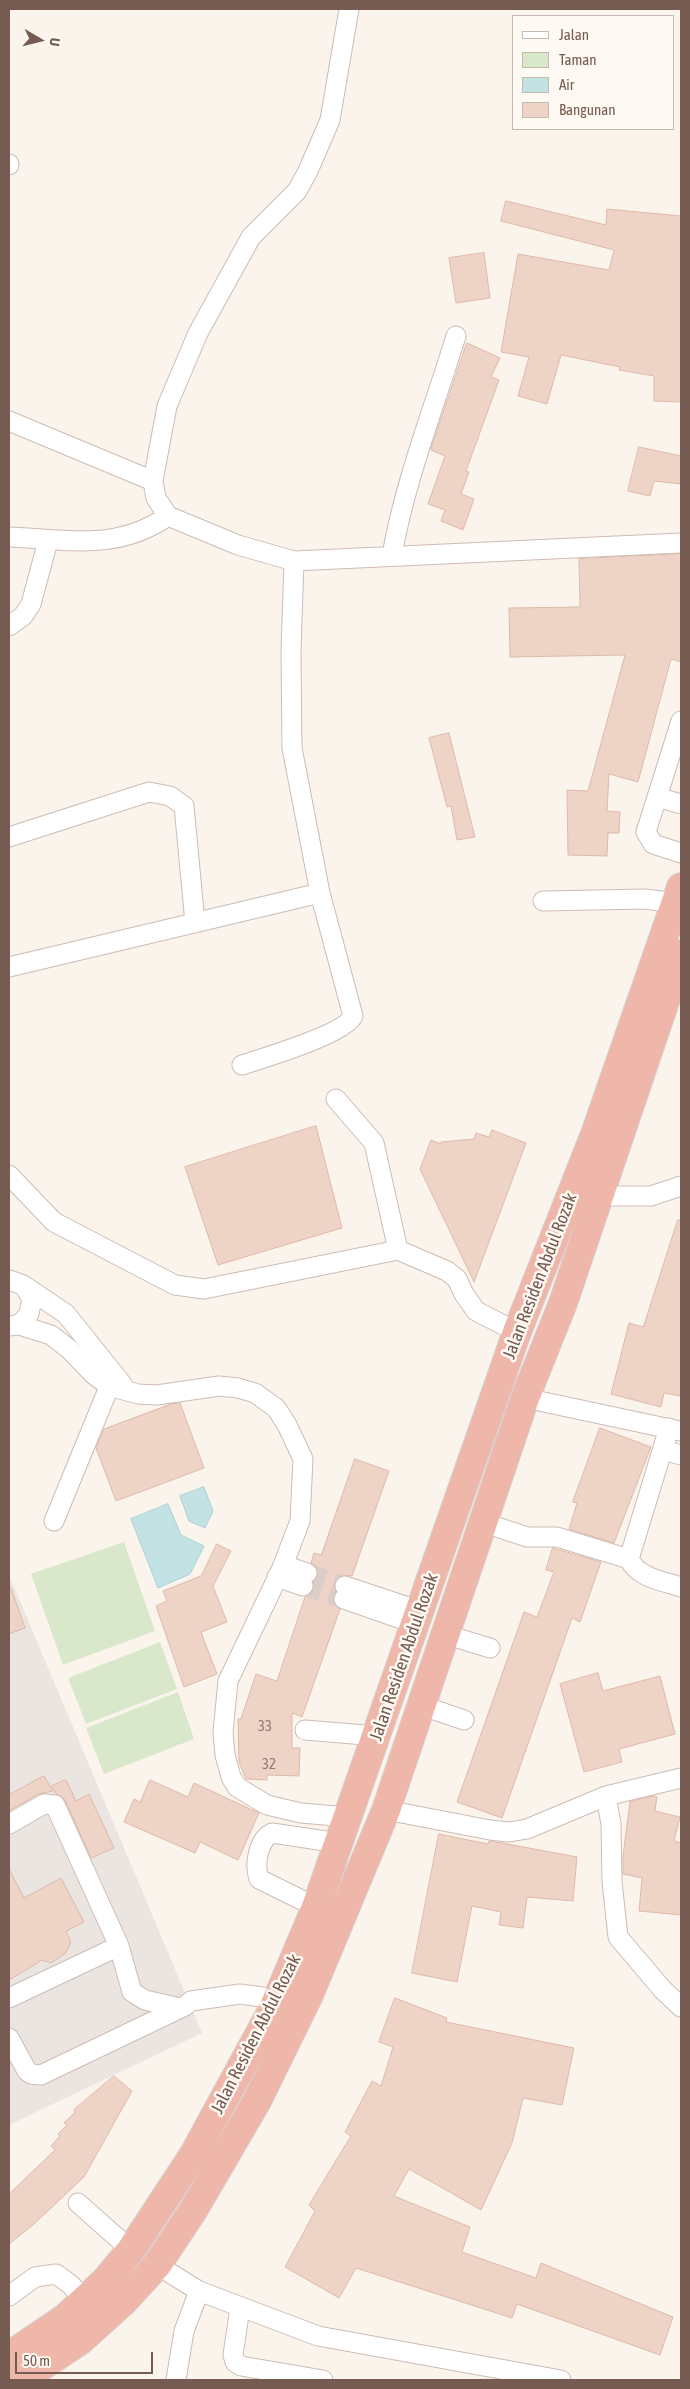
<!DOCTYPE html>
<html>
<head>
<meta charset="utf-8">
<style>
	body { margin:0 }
	#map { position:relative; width:690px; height:2389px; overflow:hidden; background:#fbf4ed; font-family:"Asap Condensed",sans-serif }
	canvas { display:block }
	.frame { position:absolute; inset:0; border:10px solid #755b51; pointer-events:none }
	.legend { position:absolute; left:512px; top:15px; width:162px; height:115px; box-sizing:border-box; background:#fef9f3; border:1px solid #c7bab2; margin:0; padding:6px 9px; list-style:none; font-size:15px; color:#755b51 }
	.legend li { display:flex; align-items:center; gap:10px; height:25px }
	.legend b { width:25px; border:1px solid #c7bab2 }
	.north { position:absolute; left:15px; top:15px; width:50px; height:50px; -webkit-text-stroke:4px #fef9f3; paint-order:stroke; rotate:98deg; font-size:14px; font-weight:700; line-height:20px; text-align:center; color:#755b51 }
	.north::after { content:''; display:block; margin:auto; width:18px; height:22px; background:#755b51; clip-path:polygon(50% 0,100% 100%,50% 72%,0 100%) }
	.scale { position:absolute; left:15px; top:2352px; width:138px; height:22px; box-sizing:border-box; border:2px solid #755b51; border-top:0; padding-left:6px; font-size:15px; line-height:18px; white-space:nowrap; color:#755b51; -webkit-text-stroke:4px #fef9f3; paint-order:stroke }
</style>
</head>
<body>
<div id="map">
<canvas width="690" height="2389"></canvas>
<div class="frame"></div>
<ul class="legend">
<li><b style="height:6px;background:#fff"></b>Jalan</li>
<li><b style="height:14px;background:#d9e8cb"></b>Taman</li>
<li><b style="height:14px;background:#c2e2e4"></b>Air</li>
<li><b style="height:14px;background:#eed3c7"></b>Bangunan</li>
</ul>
<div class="north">U</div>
<div class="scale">50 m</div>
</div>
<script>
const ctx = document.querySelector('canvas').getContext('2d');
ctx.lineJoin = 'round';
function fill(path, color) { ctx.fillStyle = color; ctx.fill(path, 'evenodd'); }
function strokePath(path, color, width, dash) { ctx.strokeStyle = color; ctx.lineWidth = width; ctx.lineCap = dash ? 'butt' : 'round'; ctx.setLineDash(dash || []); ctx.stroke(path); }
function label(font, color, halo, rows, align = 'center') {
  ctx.font = font + ' "Asap Condensed",sans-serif'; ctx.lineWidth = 5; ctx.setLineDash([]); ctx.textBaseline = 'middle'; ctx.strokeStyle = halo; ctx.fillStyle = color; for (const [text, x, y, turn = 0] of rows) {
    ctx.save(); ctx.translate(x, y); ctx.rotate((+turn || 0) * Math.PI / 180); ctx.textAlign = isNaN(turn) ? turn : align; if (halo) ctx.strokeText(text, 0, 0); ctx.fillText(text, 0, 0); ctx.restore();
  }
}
const industrial = new Path2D(`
	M9,1575L202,2033L9,2125Z`);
const green = new Path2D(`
	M124,1542L155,1631L63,1665L31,1574Z
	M160,1642L177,1689L86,1724L68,1678Z
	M178,1692L194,1739L104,1774L86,1728Z`);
const water = new Path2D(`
	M204,1487L213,1511L205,1528L189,1521L180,1496Z
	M168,1504L181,1535L204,1546L190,1574L158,1588L131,1519Z`);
const building = new Path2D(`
	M506,201L606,225L607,209L681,216V402L654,401V376L619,370L620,367L561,355L547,404L518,396L529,357L501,352L518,254L609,270L614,250L501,221Z
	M484,253L490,298L456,303L449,258Z
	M467,343L500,358L491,377L499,380L466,471L469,472L461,494L474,499L463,530L441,521L445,510L428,504L445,456L431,450Z
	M639,447L681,456V484L654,481L650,496L628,491Z
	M681,554V662L671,659L638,782L609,774L607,811L620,812L619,833H608L607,856L568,855L567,790L588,791L625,655L510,657L509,608L580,607L579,559Z
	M449,733L475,837L457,840L451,806L447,807L429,738Z
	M316,1126L342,1228L218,1265L185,1167Z
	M492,1130L526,1143L474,1282L420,1169L431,1140L441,1144V1142L474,1139L476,1133L489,1137Z
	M678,1220H681V1396L664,1393L661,1407L611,1394L629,1323L643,1327Z
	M180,1403L204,1468L116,1501L96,1448L104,1429L171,1404Z
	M600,1428L651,1447L614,1543L569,1529L577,1503L573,1502Z
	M355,1459L389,1471L352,1576L342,1575L335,1582L336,1592L333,1602L340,1609L302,1717L292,1713V1748H300L299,1776L267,1775V1780L246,1779L239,1762L238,1719H241L256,1674L277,1681L305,1597L313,1590V1582L318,1576L316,1566L311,1563L314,1553L321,1555Z
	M217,1544L231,1551L213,1586L227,1622L201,1632L217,1674L184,1687L156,1606L167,1601L163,1591L201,1576Z
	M553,1548L601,1562L580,1622L572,1618L502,1818L457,1802L524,1612L537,1617L554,1572L546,1570Z
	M9,1588H11L25,1628L9,1634Z
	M598,1673L603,1691L660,1676L675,1734L619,1749L622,1762L584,1772L560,1684Z
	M44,1776L53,1791L38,1794L9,1811V1795Z
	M66,1780L76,1801L89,1794L114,1848L91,1858L65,1800L56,1794L52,1786Z
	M150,1780L188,1797L194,1783L259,1813L238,1860L200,1842L195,1853L124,1822L134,1799L140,1802Z
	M653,1796L657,1797L655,1811L680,1817L674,1841L681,1843V1915L639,1911L642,1878L623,1874V1856L630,1802Z
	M439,1834L488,1844L489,1841L502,1843L577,1857L573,1901L527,1897L523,1928L499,1925L501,1912L472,1906L457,1982L412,1973Z
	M9,1869L24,1898L61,1878L84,1922L66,1931L71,1942L66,1953L51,1963L42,1960L9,1980Z
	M395,1998L447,2018L446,2022L574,2048L562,2105L523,2098L512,2143L481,2210L409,2169L394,2196L470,2227L462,2252L536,2278L541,2263L673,2317L660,2355L517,2304L512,2318L356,2268L339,2298L285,2267L315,2211L309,2205L351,2136L345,2132L372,2081L381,2086L393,2047L379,2042Z
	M114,2076L132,2091L84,2177L34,2224L9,2244V2194L55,2150L51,2146L60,2136L58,2134L67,2125L64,2123L75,2112L74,2110Z`);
const minorTunnel = new Path2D(`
	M307,1573L345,1586
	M303,1586L340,1598`);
const minor = new Path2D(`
	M9,165V164
	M9,421L153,481L156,498L168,516L238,545L294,561L681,543
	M153,481L167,406L198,333L251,237L297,191L308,171L330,120L349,9
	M9,537C67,539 116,552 168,516
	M392,555C405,481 434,408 456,336
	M9,626L23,616L31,604L48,541
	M681,721L646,832L653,844L681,853
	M657,797L681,804
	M9,837L149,792L170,796L184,806L195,923
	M543,901L645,899L676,903
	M9,967L320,893
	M242,1065C263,1058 345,1034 353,1016L320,893L292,748L291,652L294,561
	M336,1099L374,1143L398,1250
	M9,1175L54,1222L175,1285L204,1289L398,1250L447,1271L457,1279L464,1294L476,1311L517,1332
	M599,1196H651L681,1186
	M9,1280L23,1285L32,1298L29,1314L19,1325
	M23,1285L66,1314L122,1384
	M9,1326L19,1325L51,1335L69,1349L93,1374L109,1386L138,1394L157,1395L219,1386L238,1388L255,1393L276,1408L287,1425L303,1459L300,1521L282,1568L228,1681L223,1732L225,1755L231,1777L237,1787L267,1805L301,1813L348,1817
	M525,1398L680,1431
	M669,1428L629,1559C638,1578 663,1581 681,1587
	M663,1450L681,1455
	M54,1521L114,1375
	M482,1522L527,1537H557L629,1559
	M283,1565L307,1573
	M277,1577L303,1586
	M345,1586L420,1611
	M344,1599L416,1624
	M444,1634L490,1648
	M420,1705L464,1720
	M305,1730L377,1736
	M606,1796L611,1824L612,1882L618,1937L663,1990L681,2007
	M386,1810L490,1830L509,1832L527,1829L606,1796L681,1778
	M9,1824L44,1804L55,1805L119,1946L132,1992L145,2000L180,2008
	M316,1907L259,1879C254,1865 258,1840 272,1833L339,1843
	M9,1998L119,1946
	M9,2038L27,2071L31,2074L41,2075L185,2006L191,2001L240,1994L277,1999
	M78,2203L131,2250
	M157,2265L199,2291L318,2336L561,2380
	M9,2296L35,2277L56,2274L71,2285L84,2300
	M240,2308L233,2355L235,2362L241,2366L323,2380
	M176,2380L184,2331L199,2291`);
const highway = new Path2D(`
	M9,2356L65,2318L105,2281L131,2250L194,2154L273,2009L316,1907L517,1332L595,1134L681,887
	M21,2380L81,2340L123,2302L157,2265L194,2209L257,2101L309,1995L386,1810L525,1398L563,1303L681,954`);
const numberNames = [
	["33",265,1726],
	["32",269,1764]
];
const streetNames = [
	["Jalan Residen Abdul Rozak",540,1276,-69],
	["Jalan Residen Abdul Rozak",404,1657,-71],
	["Jalan Residen Abdul Rozak",256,2034,-63]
];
fill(industrial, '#ebe5e1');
fill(green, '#d9e8cb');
fill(water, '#c2e2e4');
strokePath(water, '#a9d1d5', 1);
fill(building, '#eed3c7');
strokePath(building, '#dfb9a8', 1);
strokePath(minorTunnel, '#dacec6', 19, [19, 9]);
strokePath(minor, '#cdbcb3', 21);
strokePath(highway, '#d8d1ce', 30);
strokePath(minor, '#fff', 19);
strokePath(highway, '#efb7aa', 28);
label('15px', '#93796e', null, numberNames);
label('18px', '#755b51', '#fef9f3', streetNames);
</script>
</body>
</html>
